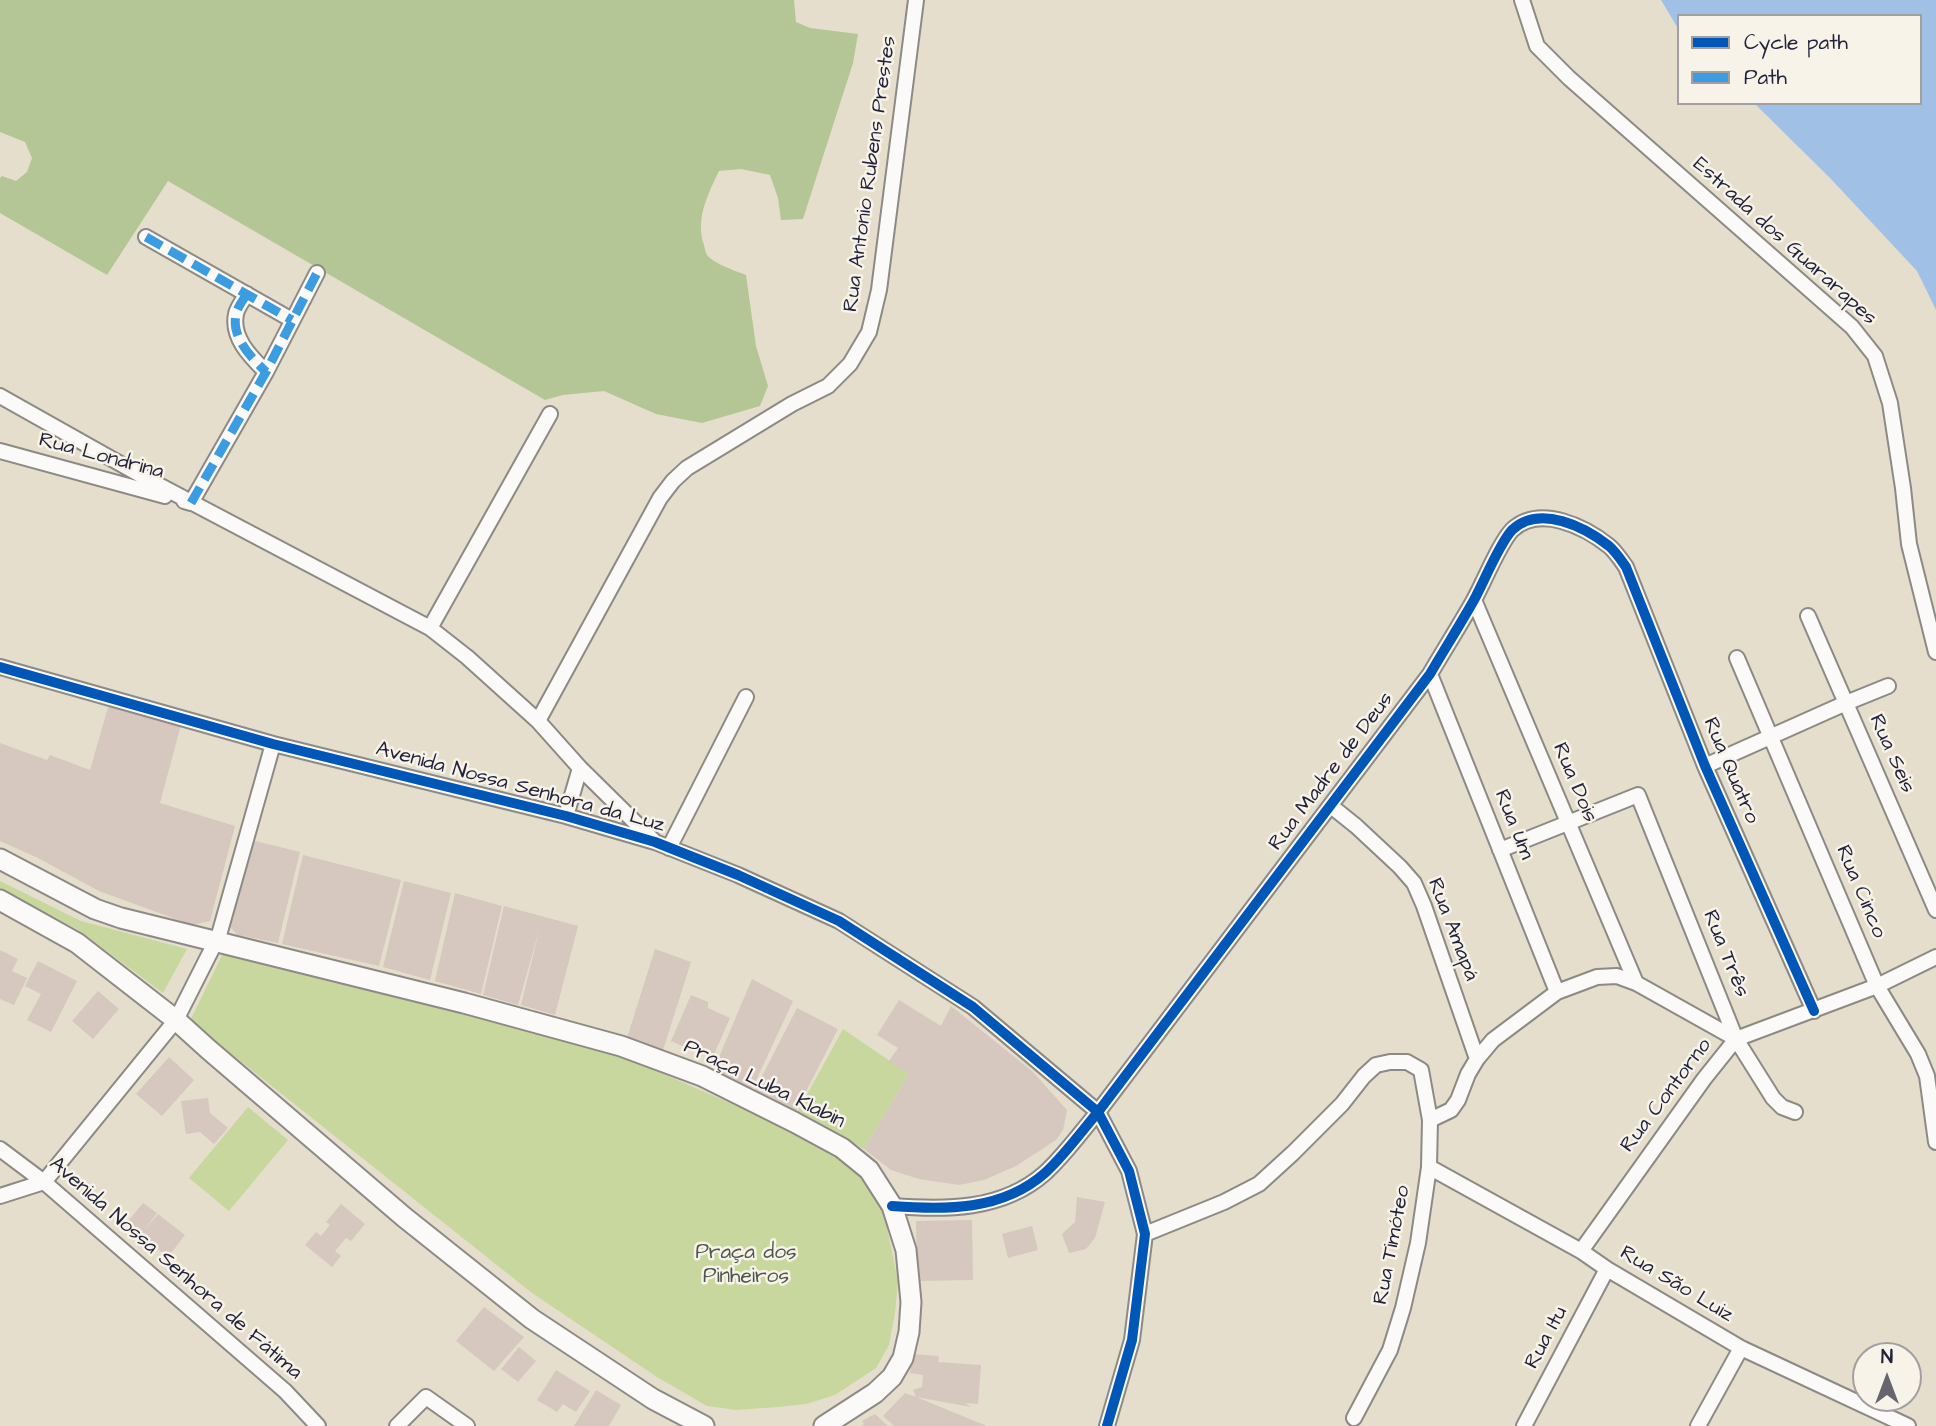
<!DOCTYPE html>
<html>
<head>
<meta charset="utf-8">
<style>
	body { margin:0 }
	#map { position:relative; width:1936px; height:1426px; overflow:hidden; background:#e5decd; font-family:"Architects Daughter",sans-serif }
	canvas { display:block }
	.legend { position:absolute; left:1677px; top:14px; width:245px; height:91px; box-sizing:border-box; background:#f7f3e8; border:2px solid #a29fa3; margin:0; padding:9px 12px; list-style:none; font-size:21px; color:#22223b }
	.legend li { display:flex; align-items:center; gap:14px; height:35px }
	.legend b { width:35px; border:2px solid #a29fa3 }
	.north { position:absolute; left:1852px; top:1342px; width:70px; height:70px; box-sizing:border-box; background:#f7f3e8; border:2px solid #a29fa3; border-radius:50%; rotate:0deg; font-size:19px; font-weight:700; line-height:28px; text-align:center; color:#22223b }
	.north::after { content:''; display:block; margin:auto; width:24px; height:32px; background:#66646e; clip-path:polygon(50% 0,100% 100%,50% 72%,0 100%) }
</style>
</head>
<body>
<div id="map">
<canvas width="1936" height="1426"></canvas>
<ul class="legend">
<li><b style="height:9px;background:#0057b8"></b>Cycle path</li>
<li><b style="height:9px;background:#3c9ce2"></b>Path</li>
</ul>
<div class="north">N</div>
</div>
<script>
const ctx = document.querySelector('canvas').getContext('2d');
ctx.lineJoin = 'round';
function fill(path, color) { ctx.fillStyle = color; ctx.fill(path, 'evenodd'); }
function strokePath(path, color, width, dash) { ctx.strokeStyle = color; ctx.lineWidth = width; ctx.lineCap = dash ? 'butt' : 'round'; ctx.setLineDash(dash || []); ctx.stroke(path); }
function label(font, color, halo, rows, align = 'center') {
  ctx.font = font + ' "Architects Daughter",sans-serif'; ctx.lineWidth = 5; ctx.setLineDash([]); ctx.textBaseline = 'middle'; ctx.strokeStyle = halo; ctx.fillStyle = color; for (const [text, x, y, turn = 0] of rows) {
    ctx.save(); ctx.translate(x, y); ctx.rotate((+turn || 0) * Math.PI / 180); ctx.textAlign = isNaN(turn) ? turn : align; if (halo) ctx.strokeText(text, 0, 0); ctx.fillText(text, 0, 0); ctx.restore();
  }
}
const green = new Path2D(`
	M0,881L81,921L187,949L163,993L77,929L0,889Z
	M223,953L478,1016L620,1055L783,1126L845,1161L867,1177L883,1208L898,1281L895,1313L889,1345L876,1368L835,1395L806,1404L778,1407L736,1410L707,1406L657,1377L532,1293L190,1021Z
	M843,1029L909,1074L864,1149L798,1111Z
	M248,1107L288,1140L229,1211L189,1178Z`);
const forest = new Path2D(`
	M0,0H794L796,22L810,28L858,34L853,63L803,219L781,220L778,198L770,175L741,169L719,171C708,194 695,219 704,245C705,248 705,252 707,255C714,264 736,271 746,275L756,346L768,386L760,406L702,423L656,414L604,391L563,395L545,400L168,181L107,275L0,213V178L2,176L16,181L27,172L32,158L25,142L0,132Z`);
const water = new Path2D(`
	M1661,0H1936V310L1917,271L1830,178L1754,103H1920V16H1679V30Z`);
const building = new Path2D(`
	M109,704L181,725L160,803L235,826L210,921L192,925L99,891L38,858L0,841V743L47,760L50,755L90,770Z
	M251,840L300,852L278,943L238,935L228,925Z
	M303,855L401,880L379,966L282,944Z
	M404,881L451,893L430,980L383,967Z
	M455,893L502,906L481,994L435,981Z
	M504,906L578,926L555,1015L521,1005L540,927L518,1005L483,995Z
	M655,949L691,962L663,1050L627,1038Z
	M0,950L18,959L12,971L27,978L14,1005L0,999Z
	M38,961L77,981L51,1032L27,1020L41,994L25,986Z
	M752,979L793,1001L752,1089L714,1069Z
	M98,991L119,1009L93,1039L72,1021Z
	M691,995L708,1002V1008L730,1018L712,1059L671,1041Z
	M899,1000L941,1026L951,1006L1032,1071L1067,1110L1063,1130L1056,1140L1016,1166L984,1180L959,1185L919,1179L891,1170L864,1149L909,1074L889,1061L898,1048L877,1035Z
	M797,1008L838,1029L796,1111L755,1090Z
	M169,1057L194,1080L162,1116L136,1094Z
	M208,1098L210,1113L228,1128L214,1144L200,1132L186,1134L181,1101Z
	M1077,1197L1105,1202L1095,1238L1086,1249L1069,1253L1062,1234L1075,1222Z
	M143,1203L157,1213L143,1232L158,1214L185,1235L168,1257L126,1224Z
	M341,1204L365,1224L351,1241L346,1238L335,1251L341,1256L332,1267L305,1245L316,1232L321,1236L330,1225L326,1222Z
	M972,1220L973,1280L917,1281L916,1221Z
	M1032,1226L1038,1250L1008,1258L1002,1234Z
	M484,1307L524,1337L494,1371L456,1341Z
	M519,1347L536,1361L518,1382L501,1369Z
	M912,1354L939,1356L938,1362L981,1365L978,1404L965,1403L971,1407L916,1397L913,1390L922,1387L923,1375L910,1373Z
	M556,1370L590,1391L576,1412L563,1404L557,1412L537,1400Z
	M596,1390L621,1405L609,1426H574Z
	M905,1393L916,1397L987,1426H894L883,1416Z
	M875,1414L888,1426H861L864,1424L862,1421Z`);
const street = new Path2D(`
	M1522,0L1537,46L1569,78L1852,327L1875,356L1890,403L1903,488L1909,544L1936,652
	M146,237L292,320
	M247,294C243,300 237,308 236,314C231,338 251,357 266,372
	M0,396L151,481L430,628L467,657L538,721L580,768L654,841
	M0,451L165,496
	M184,501L191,503L266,372L317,273
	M1474,600L1636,983
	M1808,616L1936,910
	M430,628L550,414
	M1737,658L1877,986L1918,1054L1927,1076L1936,1142
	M0,667L273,744L566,816L655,842L738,875L839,921L973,1007L1098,1112L1129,1171L1145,1234L1132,1340L1107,1426
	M1430,674L1557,992
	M538,721L660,498L673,481L687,468L792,404L828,386L850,364L869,332L879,290L916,0
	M1705,766L1846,703L1888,686
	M1331,806L1356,826L1400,867L1414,883L1424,906L1477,1059
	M566,816L580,768
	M669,848L746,697
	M1500,850L1638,795L1736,1039L1773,1098L1782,1107L1795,1112
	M1736,1039L1877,986L1936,957
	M1430,1120L1451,1110L1458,1100L1468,1074L1477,1059L1493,1040L1557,992L1597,977L1617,976L1636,983L1736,1039
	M0,1149L44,1182L285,1391L318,1426
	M1429,1167L1581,1251L1607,1269L1741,1348L1908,1426
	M44,1182L176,1020L219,935L273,744
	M0,1196L44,1182
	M892,1206C945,1210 1002,1211 1045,1173C1063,1157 1082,1131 1098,1112L1430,674C1444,650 1460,625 1474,600C1484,582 1499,544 1512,530C1540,504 1585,527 1609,546C1616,552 1621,560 1626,567L1705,766L1814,1011
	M1145,1234L1224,1202L1259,1184L1293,1153L1342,1104L1364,1076L1376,1065L1390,1062H1407L1421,1070L1430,1120L1429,1167L1418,1243L1403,1308L1390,1350L1354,1418
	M1581,1251L1704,1079L1736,1039
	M397,1426L426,1397L467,1426
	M1524,1426L1607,1269
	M1698,1426L1741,1348`);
const secondary = new Path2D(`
	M0,859L95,909L121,918L464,1003L621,1046L702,1076L794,1122L842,1148L869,1170L892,1206L906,1250L911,1302L909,1332L903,1358L892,1377L875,1393L824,1426
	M0,900L77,943L176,1020L208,1049L404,1217L532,1319L653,1399L704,1426`);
const quiet = new Path2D(`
	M146,237L292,320
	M247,294C243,300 237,308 236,314C231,338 251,357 266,372
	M191,503L266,372L317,273`);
const cycleway = new Path2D(`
	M0,667L273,744L566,816L655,842L738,875L839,921L973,1007L1098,1112L1129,1171L1145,1234L1132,1340L1107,1426
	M892,1206C945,1210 1002,1211 1045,1173C1063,1157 1082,1131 1098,1112L1430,674C1444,650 1460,625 1474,600C1484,582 1499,544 1512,530C1540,504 1585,527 1609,546C1616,552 1621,560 1626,567L1705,766L1814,1011`);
const streetNames = [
	["Rua Antonio Rubens Prestes",871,174,-82],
	["Estrada dos Guararapes",1784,242,42],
	["Rua Londrina",101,457,15],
	["Rua Seis",1891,754,66],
	["Rua Quatro",1730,771,67],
	["Rua Madre de Deus",1332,772,-53],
	["Rua Dois",1574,783,67],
	["Avenida Nossa Senhora da Luz",520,788,15],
	["Rua Um",1513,825,68],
	["Rua Cinco",1860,892,67],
	["Rua Amapá",1452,930,69],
	["Rua Três",1725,954,68],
	["Praça Luba Klabin",764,1085,26],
	["Rua Contorno",1667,1096,-53],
	["Rua Timóteo",1393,1245,-79],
	["Avenida Nossa Senhora de Fátima",175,1269,41],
	["Rua São Luiz",1676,1285,31],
	["Rua Itu",1547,1338,-62]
];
const parkNames = [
	["Praça dos",746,1254],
	["Pinheiros",746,1278]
];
fill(green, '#c8d79e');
fill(forest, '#b4c695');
fill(water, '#a0c1e5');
fill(building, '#d6c7bf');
strokePath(street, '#8d8985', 18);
strokePath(secondary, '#8d8985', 23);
strokePath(street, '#fbfaf8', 14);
strokePath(secondary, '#fbfaf8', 19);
strokePath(quiet, '#3c9ce2', 9, [18, 9]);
strokePath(cycleway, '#0057b8', 10);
label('21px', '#22223b', '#f7f3e8', streetNames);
label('21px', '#4d574d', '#f7f3e8', parkNames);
</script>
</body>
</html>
